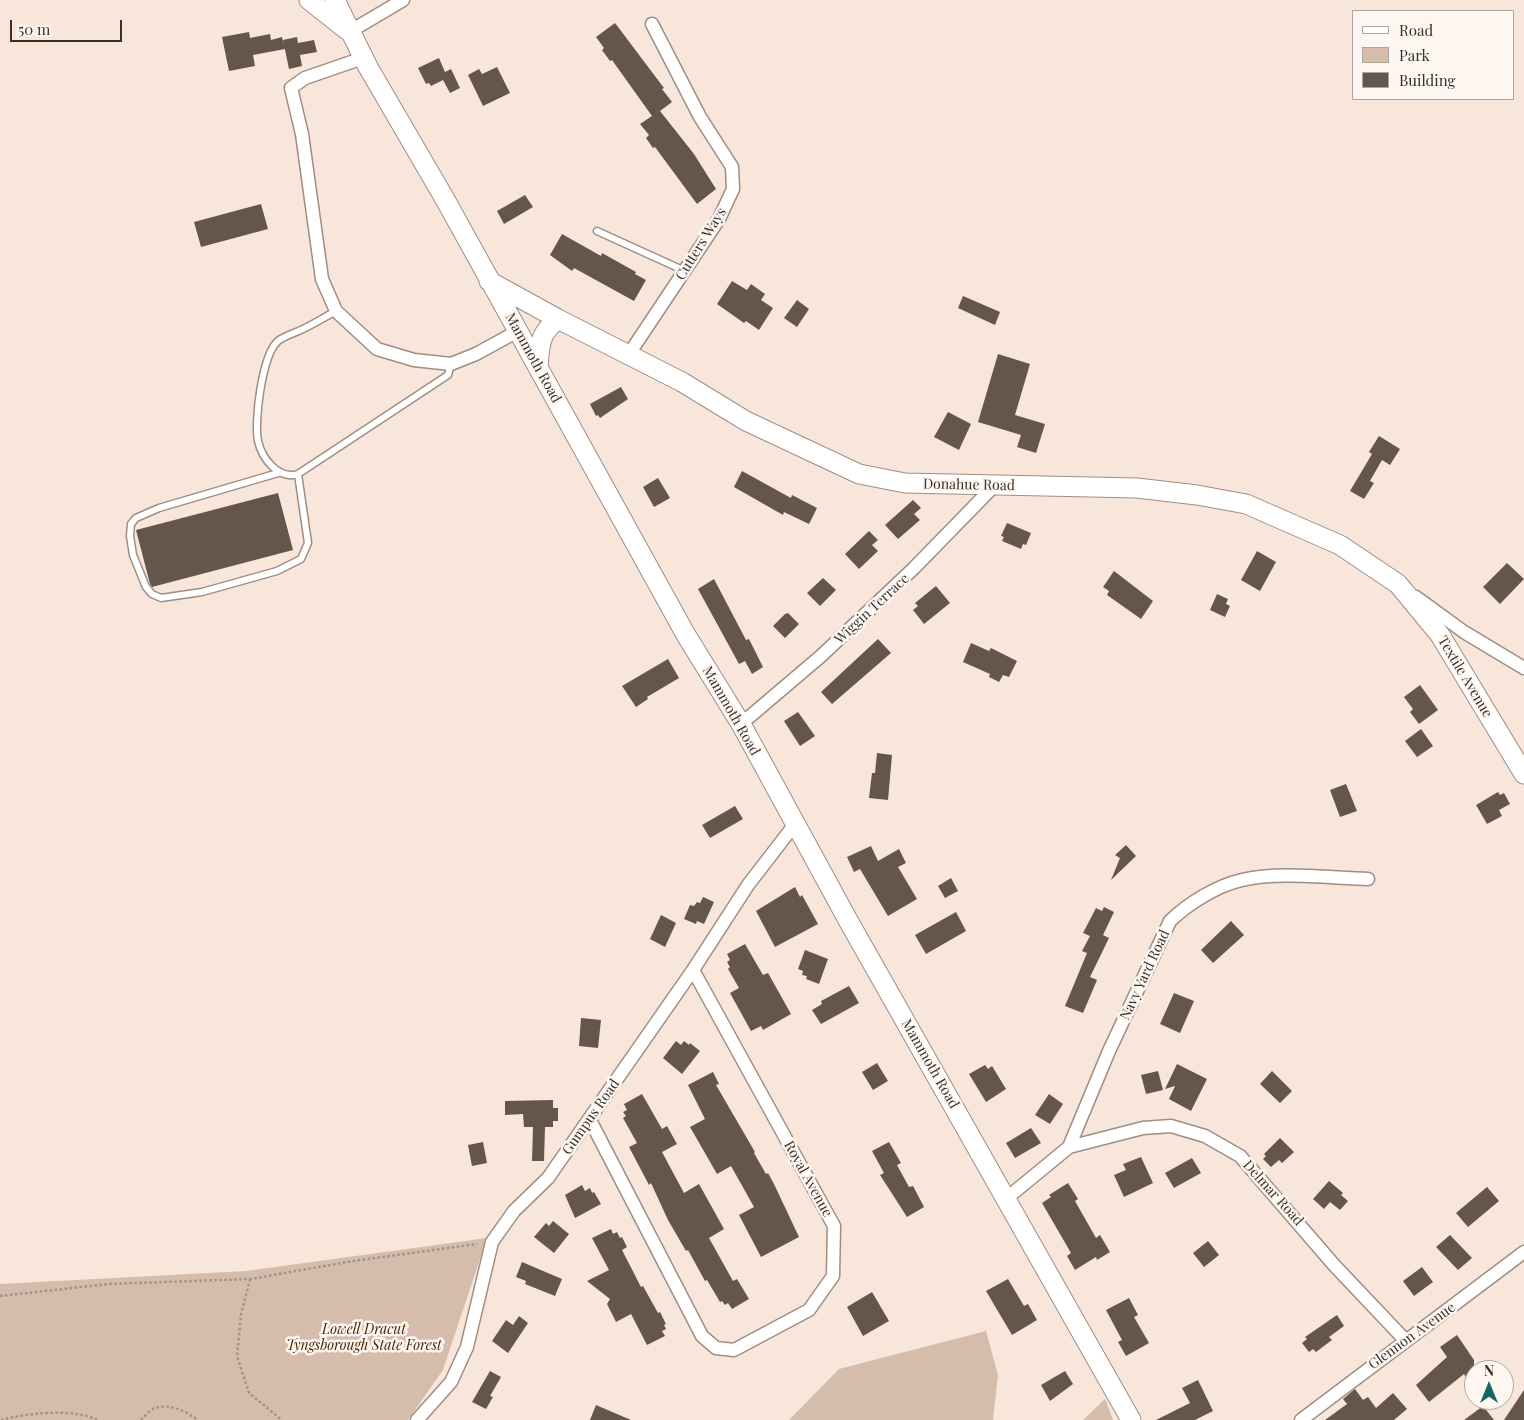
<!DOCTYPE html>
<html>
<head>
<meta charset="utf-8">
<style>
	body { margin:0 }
	#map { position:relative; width:1524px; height:1420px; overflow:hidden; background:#f8e6da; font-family:"Playfair Display",serif }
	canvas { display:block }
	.legend { position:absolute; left:1352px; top:10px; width:162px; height:90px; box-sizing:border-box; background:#fdf6f1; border:1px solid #ada7a2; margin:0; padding:6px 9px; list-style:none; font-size:15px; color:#36302b }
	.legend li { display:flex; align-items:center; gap:10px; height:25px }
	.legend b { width:25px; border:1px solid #ada7a2 }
	.north { position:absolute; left:1464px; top:1360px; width:50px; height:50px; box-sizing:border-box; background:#fdf6f1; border:1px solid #ada7a2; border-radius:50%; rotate:0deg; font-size:14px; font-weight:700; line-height:20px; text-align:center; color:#36302b }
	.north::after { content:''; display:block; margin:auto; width:18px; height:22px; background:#166564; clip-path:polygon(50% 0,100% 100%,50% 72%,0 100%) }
	.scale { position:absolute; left:10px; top:20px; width:112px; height:22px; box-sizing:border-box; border:2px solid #36302b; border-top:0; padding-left:6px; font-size:15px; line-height:18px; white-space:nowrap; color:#36302b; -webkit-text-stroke:4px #fdf6f1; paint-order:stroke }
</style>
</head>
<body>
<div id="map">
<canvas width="1524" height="1420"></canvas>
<ul class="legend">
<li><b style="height:6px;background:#fff"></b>Road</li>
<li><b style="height:14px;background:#d6bcab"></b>Park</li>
<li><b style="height:14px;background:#64564b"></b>Building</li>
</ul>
<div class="north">N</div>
<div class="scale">50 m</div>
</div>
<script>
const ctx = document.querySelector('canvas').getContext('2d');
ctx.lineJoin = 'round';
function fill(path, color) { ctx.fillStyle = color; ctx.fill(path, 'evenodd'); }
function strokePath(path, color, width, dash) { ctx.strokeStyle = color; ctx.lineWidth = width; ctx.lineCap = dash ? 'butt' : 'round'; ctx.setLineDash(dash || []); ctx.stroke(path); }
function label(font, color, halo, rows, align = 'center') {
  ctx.font = font + ' "Playfair Display",serif'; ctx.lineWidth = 5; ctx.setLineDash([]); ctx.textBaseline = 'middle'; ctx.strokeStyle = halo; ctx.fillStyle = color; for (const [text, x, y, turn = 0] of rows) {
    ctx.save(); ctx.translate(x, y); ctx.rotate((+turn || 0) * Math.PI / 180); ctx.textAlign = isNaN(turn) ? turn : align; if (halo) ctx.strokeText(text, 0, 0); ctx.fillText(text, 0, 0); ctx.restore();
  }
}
const green = new Path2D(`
	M487,1238L443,1370L408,1420H0V1284L246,1271Z
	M986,1331L998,1375L993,1420H789L839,1369Z
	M1105,1399L1113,1420H1083Z`);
const building = new Path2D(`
	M615,23L664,88L662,89L672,102L660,111L694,154L716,189L697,204L655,147L653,148L646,138L649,135L640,124L652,116L612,60L610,61L602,50L604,48L596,37Z
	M249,32L250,38L270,34L271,40L282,37L285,49L253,55L255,66L229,71L222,37Z
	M297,37L298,43L314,40L317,52L300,55L302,66L289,69L283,40Z
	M439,58L445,72L451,69L460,88L450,93L443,80L431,86L429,83L426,84L418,68Z
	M497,67L510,93L483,106L468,75L479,69L482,74Z
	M525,195L533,207L504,224L497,211Z
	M261,204L268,229L201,247L194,222Z
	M562,234L601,256L602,253L636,272L635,274L646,280L634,301L574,268L572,271L550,255Z
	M732,281L747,290L751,284L765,294L761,300L773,308L759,330L746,321L744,323L717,304Z
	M963,296L1000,312L995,325L958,308Z
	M797,300L809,309L797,327L784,318Z
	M998,354L1030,364L1015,415L1045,424L1036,453L1017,447L1021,435L978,422Z
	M621,387L628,399L600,418L598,415L596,416L590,404Z
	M948,412L971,424L959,450L934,437Z
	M1379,436L1400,449L1390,465L1382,460L1370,481L1374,483L1364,499L1350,491L1372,454L1369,452Z
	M742,471L791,498L792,495L817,508L809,524L784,512L783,515L734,487Z
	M658,478L670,498L654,507L643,487Z
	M278,493L293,550L152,587L150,584L136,530Z
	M913,500L921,508L914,514L920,520L898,539L885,525Z
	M1007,523L1031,533L1026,545L1023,544L1021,549L1002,541L1004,537L1001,536Z
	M869,531L878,540L872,545L878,551L859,569L845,554Z
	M1257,551L1276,562L1260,591L1241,580Z
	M1507,563L1524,579L1500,604L1483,587Z
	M1114,571L1153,601L1141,619L1107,595L1109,591L1103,587Z
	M823,578L836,590L820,606L807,593Z
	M714,579L746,640L749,639L763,667L752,674L745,661L739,664L698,589Z
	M936,586L950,603L924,624L913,610L918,606L915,603Z
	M1217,594L1228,599L1226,604L1230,606L1225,617L1210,610Z
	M788,613L799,624L785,638L773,626L785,614Z
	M878,639L891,653L832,704L821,692Z
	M971,643L989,651L991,648L1017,661L1009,677L1003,675L999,682L989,677L990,674L963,662Z
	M668,659L679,678L647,697L648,699L636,707L622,686Z
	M1420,685L1438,710L1419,724L1410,712L1413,709L1404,697Z
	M798,712L815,736L800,746L784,721Z
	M1421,729L1433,746L1417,757L1405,741Z
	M877,753L892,755L888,800L869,798L872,773H875Z
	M1346,784L1357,811L1340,817L1330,790Z
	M1498,792L1500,795L1504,793L1510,804L1499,810L1502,816L1487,824L1476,805Z
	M735,806L743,819L710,838L702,825Z
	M1126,845L1136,856L1111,880L1120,858L1115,855Z
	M871,846L878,861L899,849L906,863L898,867L917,899L888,916L860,869L854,872L847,857Z
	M951,878L958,891L945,898L938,886Z
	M795,887L800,897L802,895L818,924L775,947L756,911Z
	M703,897L714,902L704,924L697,921L696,924L684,919L690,905L694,906L697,902L700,903Z
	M1104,907L1114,912L1103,935L1109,938L1090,977L1097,980L1083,1013L1065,1006L1087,953L1082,951L1090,936L1083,933L1096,908L1102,911Z
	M956,912L966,931L926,954L915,935Z
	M661,915L676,923L665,947L650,939Z
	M1231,921L1244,935L1213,963L1201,950Z
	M745,944L763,975L768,973L791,1014L763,1030L761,1026L751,1031L730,993L739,988L728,969L730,967L727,962L730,960L727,954Z
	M805,950L828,959L819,984L806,979L807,976L802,975L803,971L798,969Z
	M849,986L859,1003L821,1024L812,1010L822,1004L821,1001Z
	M1174,993L1194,1001L1180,1033L1160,1024Z
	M581,1018L601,1020L598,1048L579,1046Z
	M676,1041L681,1045L684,1041L689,1045L690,1043L700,1051L682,1074L663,1058Z
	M877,1063L888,1081L873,1090L862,1072Z
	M1177,1064L1207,1079L1191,1111L1169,1099L1175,1086L1165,1089Z
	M985,1065L988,1069L992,1066L1006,1089L986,1102L969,1074Z
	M1158,1071L1163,1090L1146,1094L1141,1075Z
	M1272,1071L1292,1091L1280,1103L1260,1084Z
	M713,1072L719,1084L716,1085L755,1152L754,1153L766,1174L768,1173L774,1184L799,1237L761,1257L739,1215L754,1207L731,1166L717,1174L690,1127L705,1119L688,1085Z
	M642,1094L662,1129L667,1126L677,1144L662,1152L684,1193L699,1184L724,1229L709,1238L733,1281L737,1279L749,1299L732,1309L728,1303L725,1305L722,1301L720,1302L707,1280L705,1281L688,1250L686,1251L668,1220L651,1183L649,1185L629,1147L637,1143L623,1118L626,1116L623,1112L627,1110L624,1104Z
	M1049,1094L1063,1104L1050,1124L1035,1115Z
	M553,1100V1108H558V1121H553V1127H545L544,1161H532L533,1127H524L523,1114L505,1115V1101Z
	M1031,1128L1041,1143L1015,1158L1006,1143Z
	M1280,1138L1294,1152L1282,1163L1279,1160L1271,1167L1263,1159L1266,1156L1264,1154Z
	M483,1142L487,1163L472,1166L468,1145Z
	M889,1142L901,1163L897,1165L909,1187L913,1186L924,1207L907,1217L880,1175L884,1173L872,1151Z
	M1141,1157L1153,1183L1124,1197L1114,1175L1126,1170L1123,1164Z
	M1192,1158L1201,1173L1174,1188L1165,1173Z
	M1329,1181L1343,1193L1341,1195L1348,1201L1340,1210L1330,1202L1324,1209L1313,1199Z
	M1068,1183L1078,1199L1075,1201L1096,1238L1100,1235L1110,1252L1097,1260L1096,1257L1075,1270L1067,1256L1071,1253L1042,1203L1051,1197L1049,1195Z
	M582,1185L585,1191L590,1188L592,1193L594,1192L601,1204L575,1218L565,1195Z
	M1487,1187L1499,1201L1468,1227L1456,1213Z
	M553,1221L569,1234L554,1253L534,1237L546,1223L549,1226Z
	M611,1229L613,1234L617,1232L620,1238L622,1237L627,1247L622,1250L641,1287L643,1286L658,1313L660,1312L666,1324L664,1325L666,1329L662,1331L665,1336L647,1345L631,1314L616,1322L607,1304L610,1299L587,1281L609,1270L592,1238Z
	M1450,1235L1472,1258L1458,1270L1436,1247Z
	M1208,1241L1219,1255L1204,1267L1193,1253Z
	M522,1262L562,1279L555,1296L525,1284L526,1281L516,1277Z
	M1422,1267L1433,1282L1414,1296L1403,1281Z
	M1008,1279L1024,1306L1028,1304L1037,1320L1012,1335L986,1291Z
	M872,1292L889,1321L863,1336L847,1307Z
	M1129,1298L1138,1315L1134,1317L1149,1343L1126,1356L1118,1342L1122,1340L1106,1310Z
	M1337,1315L1344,1326L1329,1337L1332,1340L1316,1352L1313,1349L1309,1352L1302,1343L1307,1339L1305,1337Z
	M519,1316L528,1323L508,1353L492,1341L506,1320L513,1325Z
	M1457,1335L1474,1360V1390L1464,1374L1429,1402L1416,1385L1447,1357L1440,1347Z
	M490,1371L501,1377L490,1396L493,1397L486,1409L472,1402Z
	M1065,1371L1073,1384L1050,1401L1041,1385Z
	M1198,1380L1213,1411L1195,1420H1156L1190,1403L1182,1388Z
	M1355,1389L1363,1400L1368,1397L1376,1408L1393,1393L1407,1409L1394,1420H1325L1347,1404L1343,1399Z
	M1524,1390V1420H1504Z
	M596,1405L631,1420H590Z
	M1483,1406L1494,1420H1464Z`);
const path = new Path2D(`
	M250,1279L241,1315L237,1356L249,1393L282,1420
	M0,1296L109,1284L250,1279L353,1261L477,1244
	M1,1420C27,1413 73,1408 98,1420
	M141,1420C144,1417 149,1411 153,1409C168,1402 186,1411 198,1420`);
const lane = new Path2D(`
	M597,231L685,271
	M336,311C325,317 314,324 303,329C295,333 284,336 278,341C262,355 254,421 258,441C262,459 279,480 298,474L448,375L451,364
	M278,473L159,508L136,518L131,524L130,536L133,555L146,587L152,594L161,598L202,592L277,571L301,559L308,543L298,474`);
const street = new Path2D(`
	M349,32L403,0
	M363,58L305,78L291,88L302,134L322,279L336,311L377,349L414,360L451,364L476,354L518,331
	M629,354L719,219L733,189L732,167L700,117L652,24
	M1416,597L1464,632L1524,668
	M741,724L821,656L914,568L995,485
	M590,1120L702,1336L716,1348L734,1350L809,1310L833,1276L834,1226L693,970
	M1069,1147L1143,1128L1171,1126L1205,1136L1240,1156L1334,1265L1406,1341
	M1007,1198L1069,1147L1109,1051L1170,921C1189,903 1216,886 1242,880C1277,871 1331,878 1368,879
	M417,1420L451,1382L467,1347L492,1242L514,1211L548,1178L693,970L748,885L795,824
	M1301,1420L1524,1252`);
const secondary = new Path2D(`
	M309,0L347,30
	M335,0L368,67L446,201L686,635L741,724L849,922L1131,1420
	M489,281L558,319L682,382L746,421L859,474L905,483L1137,488L1197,495L1246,504L1340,545L1398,584L1440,635L1524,774
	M538,367C540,344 539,334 558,319`);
const streetNames = [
	["Cutters Ways",701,244,-58],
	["Mammoth Road",533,358,61],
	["Donahue Road",969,485,1],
	["Wiggin Terrace",872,609,-43],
	["Textile Avenue",1465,677,59],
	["Mammoth Road",731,711,60],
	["Navy Yard Road",1145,975,-65],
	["Mammoth Road",930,1064,60],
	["Gumpus Road",591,1117,-55],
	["Royal Avenue",808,1179,61],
	["Delmar Road",1273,1193,48],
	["Glennon Avenue",1412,1336,-36]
];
const parkNames = [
	["Lowell Dracut",364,1330],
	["Tyngsborough State Forest",364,1346]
];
fill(green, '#d6bcab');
fill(building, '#64564b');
strokePath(lane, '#9e8e83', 9);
strokePath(street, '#9e8e83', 15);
strokePath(secondary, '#9e8e83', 21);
strokePath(path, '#9f938a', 2.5, [2.5, 2.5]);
strokePath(lane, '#fff', 6);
strokePath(street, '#fff', 12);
strokePath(secondary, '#fff', 19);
label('14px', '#36302b', '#fdf6f1', streetNames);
label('italic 14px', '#4a2300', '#fdf6f1', parkNames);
</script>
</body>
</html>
